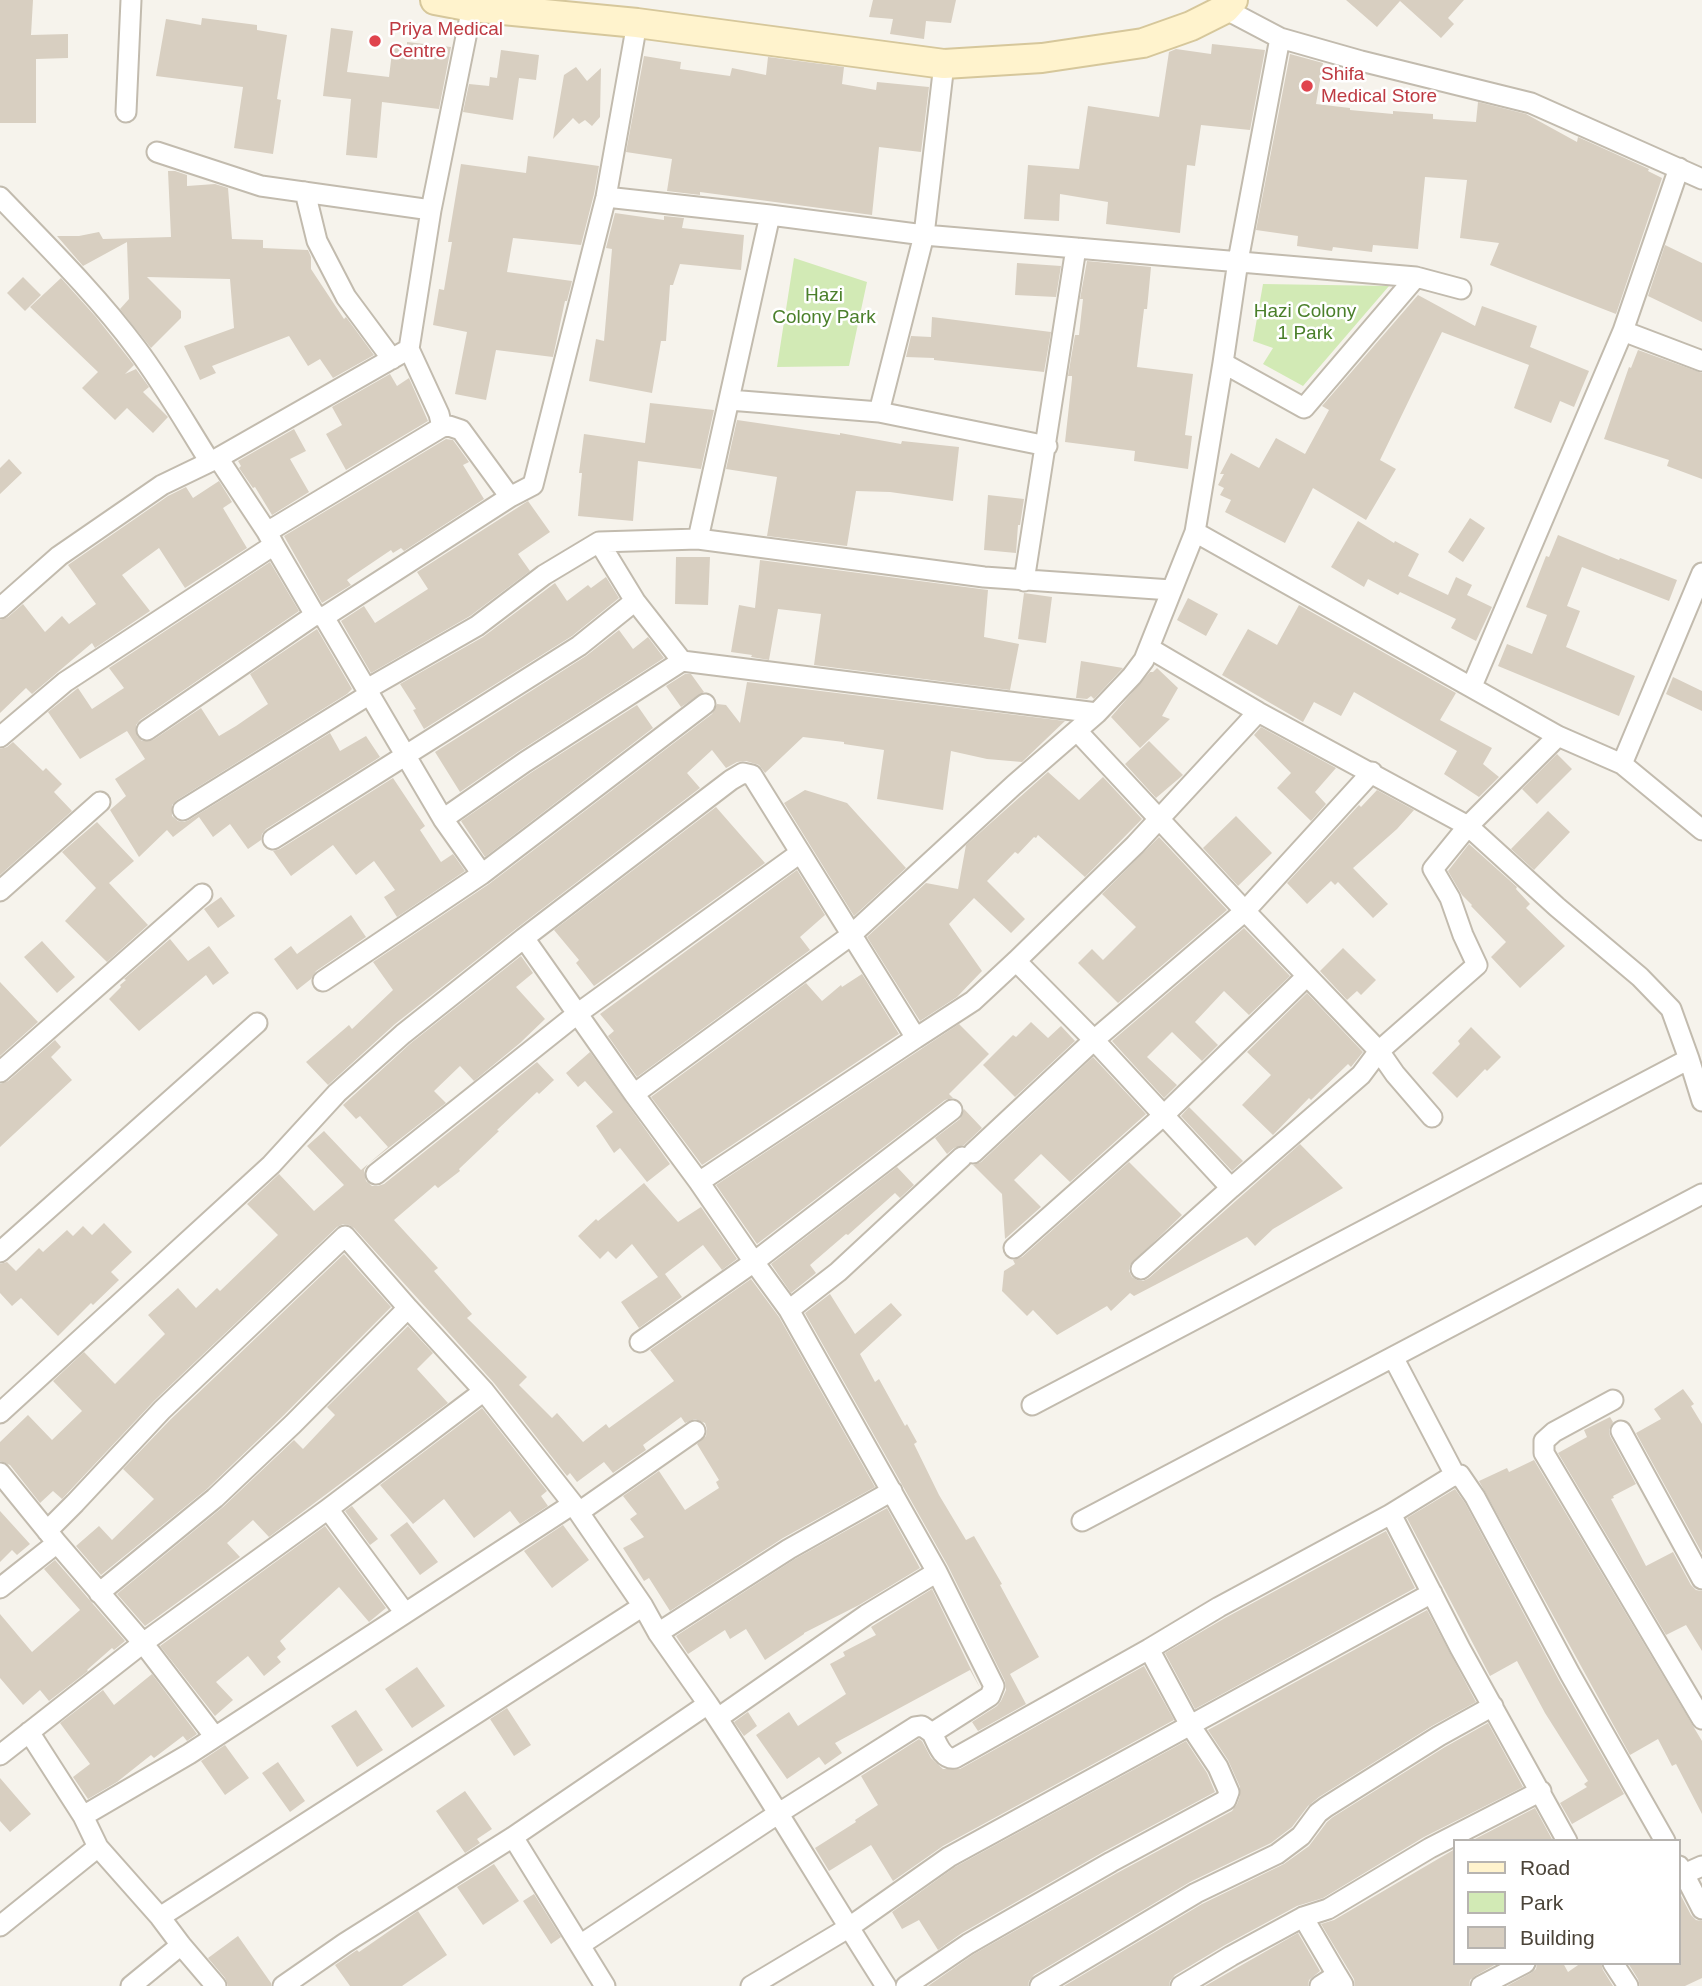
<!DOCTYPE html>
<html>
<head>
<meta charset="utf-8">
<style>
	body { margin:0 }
	#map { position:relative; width:1702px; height:1986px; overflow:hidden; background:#f6f3ec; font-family:Helvetica,sans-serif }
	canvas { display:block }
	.legend { position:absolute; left:1453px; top:1839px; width:228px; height:126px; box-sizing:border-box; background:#fff; border:2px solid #b7b4b0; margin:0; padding:9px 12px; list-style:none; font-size:21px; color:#4b4439 }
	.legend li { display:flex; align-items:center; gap:14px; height:35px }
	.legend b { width:35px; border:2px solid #b7b4b0 }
</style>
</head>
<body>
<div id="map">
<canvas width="1702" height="1986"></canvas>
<ul class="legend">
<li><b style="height:9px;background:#fff3cd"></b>Road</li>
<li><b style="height:19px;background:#d2eab5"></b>Park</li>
<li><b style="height:19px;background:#d8cfc1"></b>Building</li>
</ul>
</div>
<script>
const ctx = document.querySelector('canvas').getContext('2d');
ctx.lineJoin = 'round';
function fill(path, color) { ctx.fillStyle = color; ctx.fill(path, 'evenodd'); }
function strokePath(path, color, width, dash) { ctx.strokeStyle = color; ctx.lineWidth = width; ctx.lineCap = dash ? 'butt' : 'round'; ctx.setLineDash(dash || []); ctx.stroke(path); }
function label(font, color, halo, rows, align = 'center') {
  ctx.font = font + ' Helvetica,sans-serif'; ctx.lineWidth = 5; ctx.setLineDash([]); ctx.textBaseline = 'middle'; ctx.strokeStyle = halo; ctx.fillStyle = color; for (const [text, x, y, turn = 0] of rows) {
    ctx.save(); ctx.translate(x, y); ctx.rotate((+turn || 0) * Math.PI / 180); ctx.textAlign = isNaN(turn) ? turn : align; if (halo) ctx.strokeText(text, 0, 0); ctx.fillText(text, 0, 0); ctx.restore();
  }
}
const green = new Path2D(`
	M794,258L867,282L849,366L777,367Z
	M1263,284L1389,286L1303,386L1263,364L1273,348L1253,341Z`);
const building = new Path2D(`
	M0,0H33L31,35L68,34V58L36,59V123H0Z
	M873,0H956L951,23L926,21L924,39L890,34L893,19L869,17Z
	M1346,0H1464L1448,18L1454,24L1441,38L1400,1L1377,27Z
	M202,18L257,25V30L287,35L277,99L281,100L273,154L234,148L243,87L156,76L166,19L201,25Z
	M331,28L353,31L347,72L389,77L393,44L407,46V42L451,47L439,109L382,102L377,158L346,155L351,99L323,96Z
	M1212,44L1265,50L1250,130L1201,125L1195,166L1187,165L1180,233L1106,224L1108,202L1060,194L1059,221L1024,219L1028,165L1079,169L1088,106L1159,117L1169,52L1176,49L1211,54Z
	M501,50L539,55L536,80L519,78L513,120L463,112L469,84L489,86L490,77L497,78Z
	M1290,54L1323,63L1316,104L1350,108V110L1393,114V111L1433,114V119L1476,122L1478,102L1526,114L1577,142L1578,137L1649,169L1648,171L1662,178L1616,314L1490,265L1499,243L1460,238L1467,180L1425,177L1418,249L1373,245L1372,252L1333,247L1332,251L1297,246L1298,236L1256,230Z
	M644,56L681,62L680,69L730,76L732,68L766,75L768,57L844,67L842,84L876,90L877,82L929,87L921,152L879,147L872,215L700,192V195L667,191L672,159L626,152Z
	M576,67L587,81L601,68L600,117L592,126L585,120L579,124L573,118L553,139L564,75Z
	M528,156L599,166L594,194L581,245L513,238L507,272L572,281L567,301H565L553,357L496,350L486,400L455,394L467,332L433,325L439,289L444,290L452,242H448L461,164L526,173Z
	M168,171H175L187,175V186L215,184L228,188L232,239L263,240V248L308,250L311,257V269L344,319L346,317L374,355L333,378L320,359L308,366L289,336L212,366L216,373L200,380L184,346L234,328L230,279L147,277L181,311V318L151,348L120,309L129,299L127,242L83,266L57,236H79L99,232L103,239L171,237Z
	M615,213L664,220V216L684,218L682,228L744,235L741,270L680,264L673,285H670L666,341H661L652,393L589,381L596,339L604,341L612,249L606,248Z
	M1665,245L1702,263V322L1648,296Z
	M1087,261L1151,267L1147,309H1144L1137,367L1193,374L1185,435L1192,436L1188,469L1134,461L1135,451L1065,442L1072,379V376H1068L1075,335H1079L1083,299H1080Z
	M1017,263L1061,266L1056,297L1015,295Z
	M23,277L41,295L25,311L7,293Z
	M61,278L96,317L134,365L125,374L136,369L149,387L143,392L168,417L153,433L127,408L115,420L82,388L98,372L30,307Z
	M1418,295L1475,326L1482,306L1537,326L1530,347L1589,371L1574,407L1560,401L1551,423L1514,408L1529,365L1442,332L1380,460L1396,469L1366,520L1313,488L1285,543L1225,512L1231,500L1220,495L1224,488L1218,485L1224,474H1220L1231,453L1259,468L1276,438L1305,454L1329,410L1322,406Z
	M932,317L1051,332L1044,372L934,360V358L906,357L911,336L931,337Z
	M1638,350L1702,373V479L1667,466L1669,460L1604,439L1629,367L1631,368Z
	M390,374L397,386L409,378L428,421L346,470L326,434L342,425L332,407Z
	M650,403L714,410L701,469L638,461L633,521L578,516L582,473H579L584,434L645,443Z
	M737,420L840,435V433L901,444L902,441L959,447L953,501L890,492L856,491L847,546L767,536L777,477L726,469Z
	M294,429L306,451L290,459L309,492L272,515L255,487L253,488L239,468L241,466L238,461Z
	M446,439L453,440L469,462L463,465L484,499L404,551L401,548L393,553L391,550L351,577L347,580L351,585L322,603L284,536Z
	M9,459L22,473L0,494V468Z
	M219,481L232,502L223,508L247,548L185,588L159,548L122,575L150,611L95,648L92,643L32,694L26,688L0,713V620L8,617L23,604L45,632L62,616L69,624L96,604L68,565L168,496L186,487L193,498Z
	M988,495L1024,499L1020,525H1018L1016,553L984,550Z
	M528,501L550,532L518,554L530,571L470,616L371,673L341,621L364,606L375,623L428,589L417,572Z
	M1470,518L1485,528L1463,562L1448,552Z
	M1358,521L1394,543L1395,541L1419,554L1408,576L1448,595L1456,577L1472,585L1467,595L1492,607L1476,641L1451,628L1456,619L1400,592L1398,595L1368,579L1364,587L1331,567Z
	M1558,535L1619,560L1620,558L1677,580L1669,601L1582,567L1567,606L1580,611L1566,647L1635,676L1619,716L1498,666L1507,644L1532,654L1547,615L1526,607L1546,556L1549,557Z
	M676,557H710L708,605L675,604Z
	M760,560L988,590L984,637L1019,644L1010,690L814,665L821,614L778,609L769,660L751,657L752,655L731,652L739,605L755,608Z
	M270,562L299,611L140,720L136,725L137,736L142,741L153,740L201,708L219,736L236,726L268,704L250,674L317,629L352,689L347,694L177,800L172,805V816L178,821L184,822L189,820L330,733L340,751L366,736L380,757L266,829L262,834L261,840L248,849L230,824L213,837L199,817L173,837L167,830L139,857L110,810L126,796L115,779L145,759L127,731L80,759L48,712L78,688L92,709L124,688L109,668Z
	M606,577L619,598L572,636L424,729L413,710L416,709L400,684L483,637L555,583L567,601L588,585L591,588Z
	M1024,593L1052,597L1046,643L1018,639Z
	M1188,598L1218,614L1206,636L1177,620Z
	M1299,605L1456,693L1440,720L1492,748L1483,764L1499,777L1479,797L1444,774L1457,751L1354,692L1341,716L1314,702L1303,722L1222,675L1248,629L1277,645Z
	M619,630L633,649L648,637L664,658L518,752L460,792L435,752L586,656Z
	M1081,661L1123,668L1094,699L1091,696L1087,699L1076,698Z
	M1157,668L1178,688L1162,716L1170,719L1140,748L1111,717L1150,672H1153Z
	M685,674H691L704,692L681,707L666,686Z
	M1673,677L1702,691V711L1666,694Z
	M747,682L1065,721L1022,762L987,759L951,751L943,810L877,799L884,750L844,744V742L803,737L765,773L759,765L746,761L737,762L726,768L712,750L687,773L700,788L517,928L395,1024L328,1085L306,1062L349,1025L352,1029L393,990L373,962L489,884L712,714L717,704L726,705L740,723Z
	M637,705L653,728L485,857L461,821L532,772Z
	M1261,727L1336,768L1315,792L1326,804L1311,821L1277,788L1291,773L1254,735Z
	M1149,741L1183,775L1156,798L1125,764Z
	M13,742L43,771L46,768L62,784L54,792L72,811L0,875V749L7,747Z
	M1557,754L1572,769L1537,804L1522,789Z
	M1048,772L1079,800L1103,777L1142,819L1085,877L1038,835L1036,838L1034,837L1018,854L1015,852L987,881L1025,919L1011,933L974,898L949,924L982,971L957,997L920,1021L867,937L926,883L958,889L966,845Z
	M393,778L425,826L420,830L441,862L453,854L465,871L397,917L384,897L395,890L374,861L356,875L333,845L291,876L273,851L280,849Z
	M805,790L847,803L906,868L854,916L784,803Z
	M1377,790L1414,810L1397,829L1353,868L1388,904L1373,918L1338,882L1335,885L1331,881L1307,904L1287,883L1359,805L1361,807Z
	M716,807L765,863L594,986L576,963L579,960L554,930Z
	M1548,811L1570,832L1534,870L1511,849Z
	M1236,816L1272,853L1238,886L1203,848Z
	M97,822L134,861L109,883L148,925L107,962L65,921L96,888L62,852Z
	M1159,837L1227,910L1118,1003L1078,963L1092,949L1103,960L1136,927L1102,894Z
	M1469,844L1517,887L1516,889L1530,904L1526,908L1565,946L1520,988L1491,957L1506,942L1471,906L1472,905L1462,895L1448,871Z
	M797,870L825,915L800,937L810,950L637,1077L608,1036L614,1031L600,1014Z
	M221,897L235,916L218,928L204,909Z
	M351,915L366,937L316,971L311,979L297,990L274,959L291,946L297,954Z
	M1244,928L1290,976L1249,1015L1224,991L1195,1022L1218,1045L1202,1061L1172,1032L1147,1057L1177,1085L1164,1098L1112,1041Z
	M170,939L188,961L209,946L229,973L213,985L206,975L139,1031L109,999L121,987L120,985L126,980L124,979Z
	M42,941L75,977L57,993L24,957Z
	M1343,948L1376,980L1361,995L1357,991L1347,1000L1320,971Z
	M521,956L533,973L516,987L545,1019L520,1043L474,1081L460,1066L434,1091L446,1103L368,1164L364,1170L366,1181L372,1186H378L384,1184L537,1062L554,1080L539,1094L537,1092L497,1130L499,1131L459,1169L460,1171L438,1188L435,1185L394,1220L438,1268L434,1271L472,1314L467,1318L527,1377L519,1385L552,1418L557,1413L583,1442L606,1424L609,1428L674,1381L650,1350L751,1279L779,1317L875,1487L783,1538L670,1611L649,1578L644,1581L623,1548L644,1537L630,1519L637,1514L623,1496L659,1471L685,1510L719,1488L716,1482L719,1480L697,1444L706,1436L707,1429L705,1423L695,1419L685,1423L681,1417L643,1445L646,1450L613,1473L604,1462L577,1482L570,1473L567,1476L494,1383L354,1228L349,1225L343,1224L337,1227L154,1401L62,1499L53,1491L40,1503L10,1465L0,1461V1442L28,1415L52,1440L82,1411L53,1381L84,1352L115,1384L165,1334L148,1315L178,1288L196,1308L217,1288L220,1291L278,1235L247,1204L279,1174L314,1211L344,1185L307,1146L324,1131L361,1170L388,1147L360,1116L356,1119L343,1105L411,1043Z
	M862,974L899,1034L702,1165L651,1097L806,983L822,1001L841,985L842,987Z
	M0,982L38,1022L0,1056Z
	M1307,993L1363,1052L1351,1067L1348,1064L1311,1100L1309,1098L1273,1135L1242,1105L1271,1075L1247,1052Z
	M1031,1022L1048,1038L1061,1026L1075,1041L1015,1097L983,1065L1013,1035L1016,1037Z
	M959,1024L989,1054L949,1094L953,1098L945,1100L757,1244L716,1185Z
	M1471,1027L1501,1057L1487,1071L1485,1069L1457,1098L1432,1073L1460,1044L1458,1041Z
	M55,1040L61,1047L51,1057L72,1080L0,1147V1084L8,1081Z
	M590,1052L670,1164L647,1182L620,1148L614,1153L596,1126L613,1112L585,1081L578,1087L566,1073Z
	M1093,1057L1146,1114L1070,1182L1041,1154L1014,1180L1041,1207L1005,1239L1002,1194L973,1165L981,1162Z
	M1189,1107L1243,1161L1232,1171L1181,1116Z
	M964,1109L982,1128L964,1145L954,1148L947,1154L935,1138L960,1119Z
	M1300,1144L1343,1188L1273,1229L1255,1246L1247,1237L1134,1296L1130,1293L1111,1311L1107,1306L1057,1335L1033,1310L1027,1316L1002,1291L1004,1271L1015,1264L1013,1260L1022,1257L1129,1162L1182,1215L1130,1265L1129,1271L1132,1277L1137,1280L1143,1281L1149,1278Z
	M897,1167L914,1185L900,1198L895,1193L848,1235L846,1234L810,1265L816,1273L791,1293L771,1264Z
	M644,1183L678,1222L701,1207L737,1259L722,1270L703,1245L665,1274L682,1297L639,1328L621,1302L658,1277L632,1244L616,1259L608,1251L600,1259L578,1236L596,1219L598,1221Z
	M104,1223L132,1252L111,1272L119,1280L93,1305L91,1303L58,1336L21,1298L12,1306L0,1293V1264L7,1262L16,1271L39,1248L43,1252L67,1230L73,1236L83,1226L92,1235Z
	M344,1254L391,1307L284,1415L207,1489L101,1575L76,1546L99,1526L112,1540L154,1499L123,1469L171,1419Z
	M830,1294L855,1334L891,1303L902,1315L860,1354L875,1382L879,1379L905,1426L907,1424L917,1442L914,1444L939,1495L966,1540L974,1536L1002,1584L1000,1585L1039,1657L1010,1674L1026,1704L978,1731L972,1722L997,1706L1001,1701L1006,1690L1005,1681L948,1566L805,1313Z
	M408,1326L433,1353L417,1369L448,1403L269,1537L253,1520L227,1543L240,1557L145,1626L117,1594L223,1507L294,1440L303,1449L335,1415L327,1407Z
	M1683,1389L1694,1404L1691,1406L1702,1424V1553L1636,1433L1661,1419L1654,1409Z
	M482,1408L547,1491L541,1496L548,1506L520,1524L510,1511L474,1538L444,1499L413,1524L380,1485Z
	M1610,1417L1613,1422L1609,1430L1610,1436L1636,1484L1613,1496L1614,1498L1611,1499L1646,1566L1673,1552L1691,1585L1696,1590L1702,1591V1651L1686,1625L1666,1635L1558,1453L1587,1437L1584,1430Z
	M1534,1460L1702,1741V1814L1676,1764L1672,1766L1658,1739L1630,1755L1479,1481L1507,1468L1509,1472Z
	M1455,1489L1465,1503L1559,1680L1624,1794L1572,1824L1560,1803L1587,1787L1584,1784L1588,1781L1545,1713L1517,1661L1490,1676L1407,1518Z
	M352,1506L378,1539L370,1545L345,1511Z
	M887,1508L920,1568L859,1605L804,1633V1634L765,1660L746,1629L730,1639L725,1630L688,1654L676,1636L795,1559Z
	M0,1511L30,1544L17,1555L12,1550L0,1562Z
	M407,1522L438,1562L420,1575L390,1535Z
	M563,1525L589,1560L552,1588L524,1551Z
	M325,1526L386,1608L369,1622L339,1587L280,1641L286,1649L277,1657L281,1662L264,1676L248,1656L216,1682L233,1700L215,1716L160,1646Z
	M1386,1531L1415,1588L1195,1709L1165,1653L1225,1618Z
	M55,1560L125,1641L114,1650L112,1648L87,1670L88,1671L49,1701L40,1690L23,1705L0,1678V1614L32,1652L80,1610L44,1569Z
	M932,1589L980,1688L970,1670L835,1743L842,1753L825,1765L819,1757L787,1779L756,1735L789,1712L798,1726L846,1694L830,1664L845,1656L843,1652L876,1635L871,1627Z
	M1427,1610L1476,1702L1432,1726L1319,1797L1308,1806L1292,1827L1271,1843L1190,1882L1034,1975L1029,1981L1028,1986H928L974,1954L1117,1873L1232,1811L1237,1804L1240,1796V1787L1228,1760L1208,1730Z
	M1144,1666L1174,1720L943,1846L893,1881L871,1845L829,1871L815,1848L856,1822L855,1820L878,1805L861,1776L919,1739L922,1741L931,1758L943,1769H960Z
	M417,1667L445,1706L412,1728L385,1689Z
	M152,1674L197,1734L187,1741L183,1736L154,1758L151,1755L117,1782L88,1799L73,1777L90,1764L60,1723L103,1690L114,1705Z
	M507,1708L531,1745L514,1756L490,1719Z
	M356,1710L383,1750L357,1767L331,1726Z
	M748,1712L757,1726L744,1736L734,1722Z
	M1488,1723L1523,1787L1424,1837L1323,1898L1297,1906L1225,1945L1175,1975L1170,1981L1169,1986H1064L1202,1904L1284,1864L1309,1846L1327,1822L1333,1817L1445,1747Z
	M1186,1741L1207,1773L1215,1792L1105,1851L962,1933L938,1950L919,1920L902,1929L892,1912L955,1867Z
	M225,1745L249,1778L225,1795L201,1761Z
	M278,1762L305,1801L290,1812L262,1773Z
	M0,1778L31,1814L10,1832L0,1821Z
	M465,1791L492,1829L477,1839L480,1843L465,1853L436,1811Z
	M1535,1808L1553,1841H1471Z
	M1455,1849V1963H1498L1475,1976L1470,1980L1469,1986H1355L1354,1979L1321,1924L1334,1920Z
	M494,1864L519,1901L483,1925L457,1887Z
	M1679,1892L1691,1915L1696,1920L1702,1921V1978L1685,1986H1640L1638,1979L1628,1963H1679Z
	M534,1894L561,1937L551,1944L523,1901Z
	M418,1911L447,1955L402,1986H350L335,1965L357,1950L359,1952Z
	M1298,1933L1320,1971L1309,1980L1308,1986H1205Z
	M238,1936L271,1983V1986H228L225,1978L208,1958Z
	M1537,1963H1563L1568,1972L1581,1963H1601L1603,1970L1613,1986H1507L1531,1973L1536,1969Z`);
const street = new Path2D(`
	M1225,9L1280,38L1361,61L1531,103L1702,179
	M126,112L131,0
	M157,152L261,186L431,210
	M1679,168L1623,331L1702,361
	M305,192L317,241L346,297L392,359
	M0,197C47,246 96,294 137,349C164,385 186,424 210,462
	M606,197L770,215L924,235L1416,277L1461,289
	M1223,363L1304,408L1416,277
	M729,400L879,412L1047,446
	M879,412L924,235L944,64
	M442,427L449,426L461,430L510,497
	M267,532L442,427L439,414L409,349
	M1195,532L1558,736L1622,764L1702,830
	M698,539L984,577L1171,590
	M599,542L635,601L682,661L1097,713
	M274,545L315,615L324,617L443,819L482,874L705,704
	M1024,581L1076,248
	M0,608L59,556L162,485L218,458
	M324,617L510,497L533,485L606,197L637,23
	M1149,648L1258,712L1468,826L1558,736
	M1472,686L1623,331
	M367,689L477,626L544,575L599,542L698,539L770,215
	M147,730L315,615
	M1077,731L1245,911L1379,1051L1395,1074L1432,1117
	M0,737L65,682L274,545L267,532L218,458L409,349L431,210L472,7
	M1622,764L1702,573
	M183,810L370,694
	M443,819L525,762L682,661
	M273,839L579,646L635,601
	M0,891L100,802
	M524,938L731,780L743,773L752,775L916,1038L699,1182L634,1094
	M1016,961L1094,1040L1231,1188L1141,1269
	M323,981L482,874
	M916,1038L973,1001L1016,961L1135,845L1258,712
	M0,1072L202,894
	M973,1153L1094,1040L1245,911L1372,772
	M376,1174L577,1014L800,853
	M699,1182L754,1262L789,1310L937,1572L994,1686L990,1696L932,1733C937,1743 942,1760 955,1758L1149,1649L1219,1607L1391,1514L1451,1477L1460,1475L1475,1497L1570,1674L1665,1841
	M1231,1188L1361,1075L1379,1051L1477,965L1463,935L1450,898L1433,869L1468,826L1557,907L1640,977L1671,1009L1689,1059L1702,1101
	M1014,1248L1164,1115L1307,976
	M0,1252L257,1023
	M789,1310L838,1272L962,1157
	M640,1342L754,1262L952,1110
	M1393,1357L1455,1475
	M1613,1400L1554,1432L1544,1441V1453L1702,1719
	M1032,1405L1689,1059
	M0,1413L271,1165L337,1093L403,1034L524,938L634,1094L850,936L1014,785L1097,713L1132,676L1144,660L1195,532L1223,363L1238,261L1280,38
	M1621,1431L1702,1579
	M0,1473L57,1543L0,1588
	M328,1509L405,1613
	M579,1512L695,1431
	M1391,1514L1460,1648L1567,1841
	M1082,1521L1702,1194
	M47,1531L75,1503L162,1410L345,1236L408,1308
	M57,1543L143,1643L215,1737
	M99,1593L215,1498L293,1424L408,1308L484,1391L573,1504L643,1606L658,1633L708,1704
	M658,1633L789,1549L892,1491
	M718,1718L866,1615L937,1572
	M29,1732L83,1816L98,1847
	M0,1755L143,1643L328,1509L484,1391
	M83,1816L189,1754L573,1504
	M513,1837L605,1986
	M1679,1866L1684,1874L1702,1866
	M1679,1877L1684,1874L1702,1909
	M160,1917L643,1606
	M1303,1917L1337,1975
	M0,1926L98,1847L160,1917L181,1945L216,1986
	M580,1945L779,1813L915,1727L922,1726L932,1733
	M1613,1963L1628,1986
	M131,1986L181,1945
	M283,1986L345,1943L513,1837L708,1704C770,1796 826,1893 886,1986
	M751,1986L848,1928L949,1857L1432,1593
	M906,1986L968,1944L1111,1862L1226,1800L1229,1792L1218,1767L1190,1725L1149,1649
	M1040,1986L1196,1893L1277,1854L1301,1836L1318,1813L1326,1807L1439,1736L1493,1706
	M1181,1986L1231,1956L1303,1917L1328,1909L1430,1848L1541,1791
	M1320,1986L1337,1975L1343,1985
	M1481,1986L1525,1963`);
const secondary = new Path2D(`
	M435,0L472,7L637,23L944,64L1042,58L1143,43L1191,26L1225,9L1233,0`);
const markers = [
	[375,41,7,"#e0444e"],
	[1307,86,7,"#e0444e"]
];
const healthNames = [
	["Priya Medical",389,30],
	["Centre",389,52],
	["Shifa",1321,75],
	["Medical Store",1321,97]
];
const parkNames = [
	["Hazi",824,296],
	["Colony Park",824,318],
	["Hazi Colony",1305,312],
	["1 Park",1305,334]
];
fill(green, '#d2eab5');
fill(building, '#d8cfc1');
strokePath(street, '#c2bbae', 23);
strokePath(secondary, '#d6c79b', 32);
strokePath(street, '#fff', 19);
strokePath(secondary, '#fff3cd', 28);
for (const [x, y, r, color] of markers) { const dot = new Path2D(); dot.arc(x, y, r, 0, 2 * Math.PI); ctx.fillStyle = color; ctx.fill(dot); strokePath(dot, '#fff', 2.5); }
label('19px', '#be3a42', '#fff', healthNames, 'left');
label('19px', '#4a7f2a', '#fff', parkNames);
</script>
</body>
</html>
